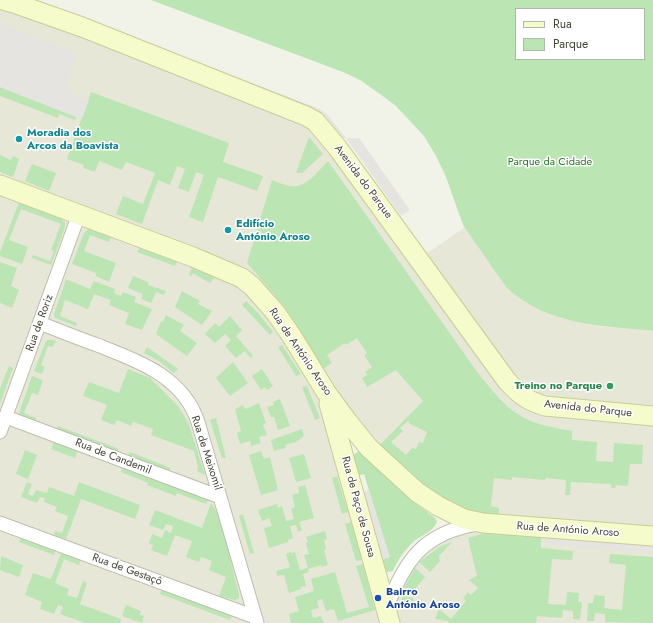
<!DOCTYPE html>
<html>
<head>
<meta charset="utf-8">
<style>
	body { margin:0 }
	#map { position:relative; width:653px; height:623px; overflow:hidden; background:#f2f3e8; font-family:Jost,sans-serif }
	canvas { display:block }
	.legend { position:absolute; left:515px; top:8px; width:130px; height:52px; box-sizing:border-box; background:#fff; border:1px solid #b5b5af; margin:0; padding:5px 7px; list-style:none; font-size:12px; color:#464637 }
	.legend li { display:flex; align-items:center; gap:8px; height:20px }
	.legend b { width:20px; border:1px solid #b5b5af }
</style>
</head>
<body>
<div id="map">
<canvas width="653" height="623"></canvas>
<ul class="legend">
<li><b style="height:5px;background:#f5fbca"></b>Rua</li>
<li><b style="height:11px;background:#bce5b4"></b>Parque</li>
</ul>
</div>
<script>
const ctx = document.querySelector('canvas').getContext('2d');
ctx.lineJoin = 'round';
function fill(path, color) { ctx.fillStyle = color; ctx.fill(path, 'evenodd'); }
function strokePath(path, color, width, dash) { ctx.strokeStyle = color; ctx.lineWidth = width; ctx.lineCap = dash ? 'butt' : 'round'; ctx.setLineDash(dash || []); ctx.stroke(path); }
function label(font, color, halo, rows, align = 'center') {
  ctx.font = font + ' Jost,sans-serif'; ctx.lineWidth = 3; ctx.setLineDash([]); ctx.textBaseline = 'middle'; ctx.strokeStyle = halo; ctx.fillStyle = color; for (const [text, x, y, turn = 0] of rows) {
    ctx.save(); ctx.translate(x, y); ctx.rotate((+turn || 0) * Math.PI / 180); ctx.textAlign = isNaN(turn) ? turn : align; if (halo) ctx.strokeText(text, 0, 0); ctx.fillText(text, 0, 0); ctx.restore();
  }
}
const residential = new Path2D(`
	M0,0L295,110L418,258L435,248L465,227L506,287L561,318L597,326L653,331V623H0ZM327,393L460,527L411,559L382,596Z`);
const green = new Path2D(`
	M151,0H653V331C601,326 546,325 506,287L463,225L446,177L436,156L424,136L396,106L380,94L360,80L343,72ZM516,9H644V59H516Z
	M0,87L76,117L75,120L59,114L58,118L0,96Z
	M91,92L229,143L223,162L263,176L257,191L218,177L203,222L189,217L204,175L196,172L189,192L178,188L185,169L177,166L170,185L158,180L142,224L116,214L123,196L143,204L155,173L126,162L122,170L99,161L95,172L83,168L84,165L67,159Z
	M309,137L323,154L302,173H296Z
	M0,155L11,160L13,156L19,159L13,177L0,172Z
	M328,161L480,376C489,386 497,397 507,406C525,423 549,427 572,431V440L597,442L596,461L613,462L614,443L643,445L642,464H630L628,486L616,485L615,488H611V484L571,482L570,495H565L566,480L546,478L545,480L512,477V480L494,478L491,506L499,508V515C492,515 484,515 477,514C440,508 406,470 380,445L423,401L396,370L367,387L362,378L367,375L365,372L372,367L364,355L367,353L357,338L346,345L345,343L327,355L332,363L323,369L285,307L247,263L272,180C278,182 284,185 290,186C306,189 318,171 328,161ZM408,421L410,424L427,432L423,443L419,442L416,449L412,448L406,455L391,442L403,431L400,428Z
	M32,164L56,173L49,191L25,181Z
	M19,202L61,218L65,223V227L51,265L32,258L33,255L50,261L54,251L51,250L61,224L21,209L9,240L28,247L22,264L0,256V252Z
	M88,229H92L111,236L109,242L90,235L84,251L116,263L109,282L96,276V273L72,264L84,233Z
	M140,247L177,261L175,266L137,252Z
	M0,262L17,268L11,286L19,290L12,308L0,303Z
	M192,267L215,277L210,283L193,273L191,276L189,275Z
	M133,276L148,282V285L166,291L164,295L156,292L151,303L141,299L143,294L128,288Z
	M66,279L90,289L94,281L115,289L114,293L121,296L123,292L136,297L134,302L152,309L142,330L125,324L129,313L109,305L111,300L94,294L88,309L65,300L60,316L77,323L76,326L55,318L54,314Z
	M182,291L200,301L198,304L212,311L202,325L175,307Z
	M246,301L259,314L273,332L270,335L242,305Z
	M166,315L184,325L180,331L197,343L187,356L156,334L161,321L163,322Z
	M230,316L242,330L236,336L253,356L251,358L245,351L236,358L225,346L231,340L225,334L215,343L205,334L215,323L219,327Z
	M47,340H52L56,341L53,347L48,346L41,365L45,367L42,374L34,371L45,343Z
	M282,345L301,374L296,376L278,347Z
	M147,347L178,369L174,373L159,361L144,353Z
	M233,362L248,383L230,396L216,378Z
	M9,366L13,368L0,404V389Z
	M128,369L150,378L178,406L188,422L205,475L197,471L198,467L194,451L151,435L153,429L133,422L131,426L117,420L114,425L101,420L107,405L83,396L89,382L119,393Z
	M262,369L273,386L267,390L265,387L261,390L252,376Z
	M32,376L43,380L38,395L32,393L24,413L36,418L35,422L21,416L19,413Z
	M307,386L320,418L315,420L302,387Z
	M280,399L290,426L278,430L274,417H271L267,407L274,405L273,402Z
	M259,403L266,423L263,425L267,435L259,437L261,443L251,446L250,441L240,444L237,433L241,431L235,409L243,405L245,409Z
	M216,418L226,458H222L210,420Z
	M58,426L119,449L117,452L57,430Z
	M302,429L304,436L296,442L285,445L286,448L274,451L271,440Z
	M54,441L78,450L75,458L51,449Z
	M25,450L37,455L28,479L16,474Z
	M261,451L264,459L270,457L278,490L261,495L249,455Z
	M359,451L411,500L435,518L437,522C433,532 420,536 413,542C405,550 397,561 393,571L387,572L385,569L382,560L389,557L364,474L357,476L353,455Z
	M130,452L171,468L169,471L128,456Z
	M304,454L311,478L296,482L289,458Z
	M123,467L201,496L208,500L206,504L177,493L176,496L147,485L148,483L121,472Z
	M337,476L348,512L342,514L332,478Z
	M27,482L32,484L28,494L33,496L36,490L47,493L49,487L74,496L79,482L140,505L135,519L81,499L66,539L54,535L55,531L62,533L68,516L55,511L57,507L44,502L45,498L40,497L37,503L21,497Z
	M305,485L314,518L299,522L302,530L298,532L296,525L290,526L293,538L288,540V542L269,548L264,528L272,526L269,518L262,521L258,510L277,504L278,508L282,506L286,521L294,519L291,509L295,507L292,495L299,493L298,487Z
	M211,503C226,523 231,568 239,593V598L235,600L219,596L226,577L209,570L212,561L201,557L199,562L186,557L192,541L175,535L167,556L151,550L153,545L149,543L152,534L162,538L165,530L171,533L173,526L166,524L163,530L149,525L155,510L202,528Z
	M243,514L254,553L250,554L239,516Z
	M351,522L362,560L356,561L345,524Z
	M325,531L327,539L324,540L326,549L324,550L328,565L321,567V565L308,569L309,572L303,574L306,586L301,587V589L289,593L284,575L277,576L276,571L290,567L286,554L290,552L291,553L295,552L300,570L308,568L304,555L309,554L306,543L308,542L306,537Z
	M482,534L541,536V548L573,551L572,560L552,559L548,604L566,605L567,592L579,593L578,602H582L580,620L573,619V611L563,610L562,618L537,616L536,623H449L448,621L435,619L439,609L451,619L466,601L463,598L468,592L471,595L478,588L469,580L477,576L468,538Z
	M22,536L56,549L54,555L19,542Z
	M452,542L439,556L440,561L430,572L419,562L439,547Z
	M62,551L81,558L79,565L64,559L55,583L69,589L67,595L77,598L83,581L87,583L80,604L121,619L120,623H85L60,614L63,607L58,605L54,614L40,609L42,602L25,595L33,573L51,579Z
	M610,554L653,557V623L605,622V614L595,613L594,621H587L588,603H593L594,595L605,596L604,608L622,610L626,565L609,563Z
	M1,556L23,565L19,577L0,570Z
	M363,564L375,610L338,621L334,609L326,611L322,599L317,601L319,608L311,610L313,618L321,616L324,623H291L289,614L299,611L295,597L314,591L311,579L335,572L347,613L369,607L356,566Z
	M415,568L425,577L409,596L414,600L413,608L400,606L405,586Z
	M162,588L232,615L230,620L160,594Z
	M126,605L141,611L140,615L144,616L142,623L122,616Z`);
const parking = new Path2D(`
	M57,8L320,109L327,114L346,138H359L410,210L401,216L346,138H339L55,13Z
	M0,23L77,54L66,87L69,93L89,100L82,119L0,87Z
	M369,490L390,557L382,560L362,493Z
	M545,531L653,540V552L545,544Z`);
const street = new Path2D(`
	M40,323C60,331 80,339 100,346C140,362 183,377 198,422L257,623
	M6,417L220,497
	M0,432L79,214
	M0,523L255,617
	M386,609C405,560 423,533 477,524`);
const secondary = new Path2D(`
	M3,0L14,3L82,27L306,116L315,121L337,147L507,381C519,394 527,401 545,406L653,416
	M0,185L193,257L242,278L252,286L275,312L291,335L326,392L348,422L369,448L417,492L438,506L464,519L483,523L653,536
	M329,404L390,623`);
const markers = [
	[19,139,4,"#0f9aa8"],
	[228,230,4,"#0f9aa8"],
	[610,386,4,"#2e9e5b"],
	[378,598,4,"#1a4fb4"]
];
const cultureNames = [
	["Moradia dos",27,133],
	["Arcos da Boavista",27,146],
	["Edifício",236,224],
	["António Aroso",236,237]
];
const parkNames = [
	["Parque da Cidade",550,162]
];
const streetNames = [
	["Avenida do Parque",363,182,53],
	["Rua de Roriz",40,323,-70],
	["Rua de António Aroso",300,352,56],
	["Avenida do Parque",588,409,6],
	["Rua de Meixomil",206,453,72],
	["Rua de Candemil",113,457,21],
	["Rua de Paço de Sousa",358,507,75],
	["Rua de António Aroso",568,530,4],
	["Rua de Gestaçô",127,570,20]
];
const leisureNames = [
	["Treino no Parque",602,386]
];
const transitNames = [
	["Bairro",386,592],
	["António Aroso",386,605]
];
fill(residential, '#e6e7d7');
fill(green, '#bce5b4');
fill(parking, '#e5e4e0');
strokePath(street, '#bdbeab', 15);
strokePath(secondary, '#c8cd98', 21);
strokePath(street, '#fff', 13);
strokePath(secondary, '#f5fbca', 19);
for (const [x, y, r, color] of markers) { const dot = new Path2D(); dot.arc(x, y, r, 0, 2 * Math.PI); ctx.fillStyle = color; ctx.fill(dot); strokePath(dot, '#fff', 1.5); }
label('bold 11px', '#0d838f', '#fff', cultureNames, 'left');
label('11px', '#2e742e', '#fff', parkNames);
label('11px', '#464637', '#fff', streetNames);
label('bold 11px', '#27864d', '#fff', leisureNames, 'right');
label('bold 11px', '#164399', '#fff', transitNames, 'left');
</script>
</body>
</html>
